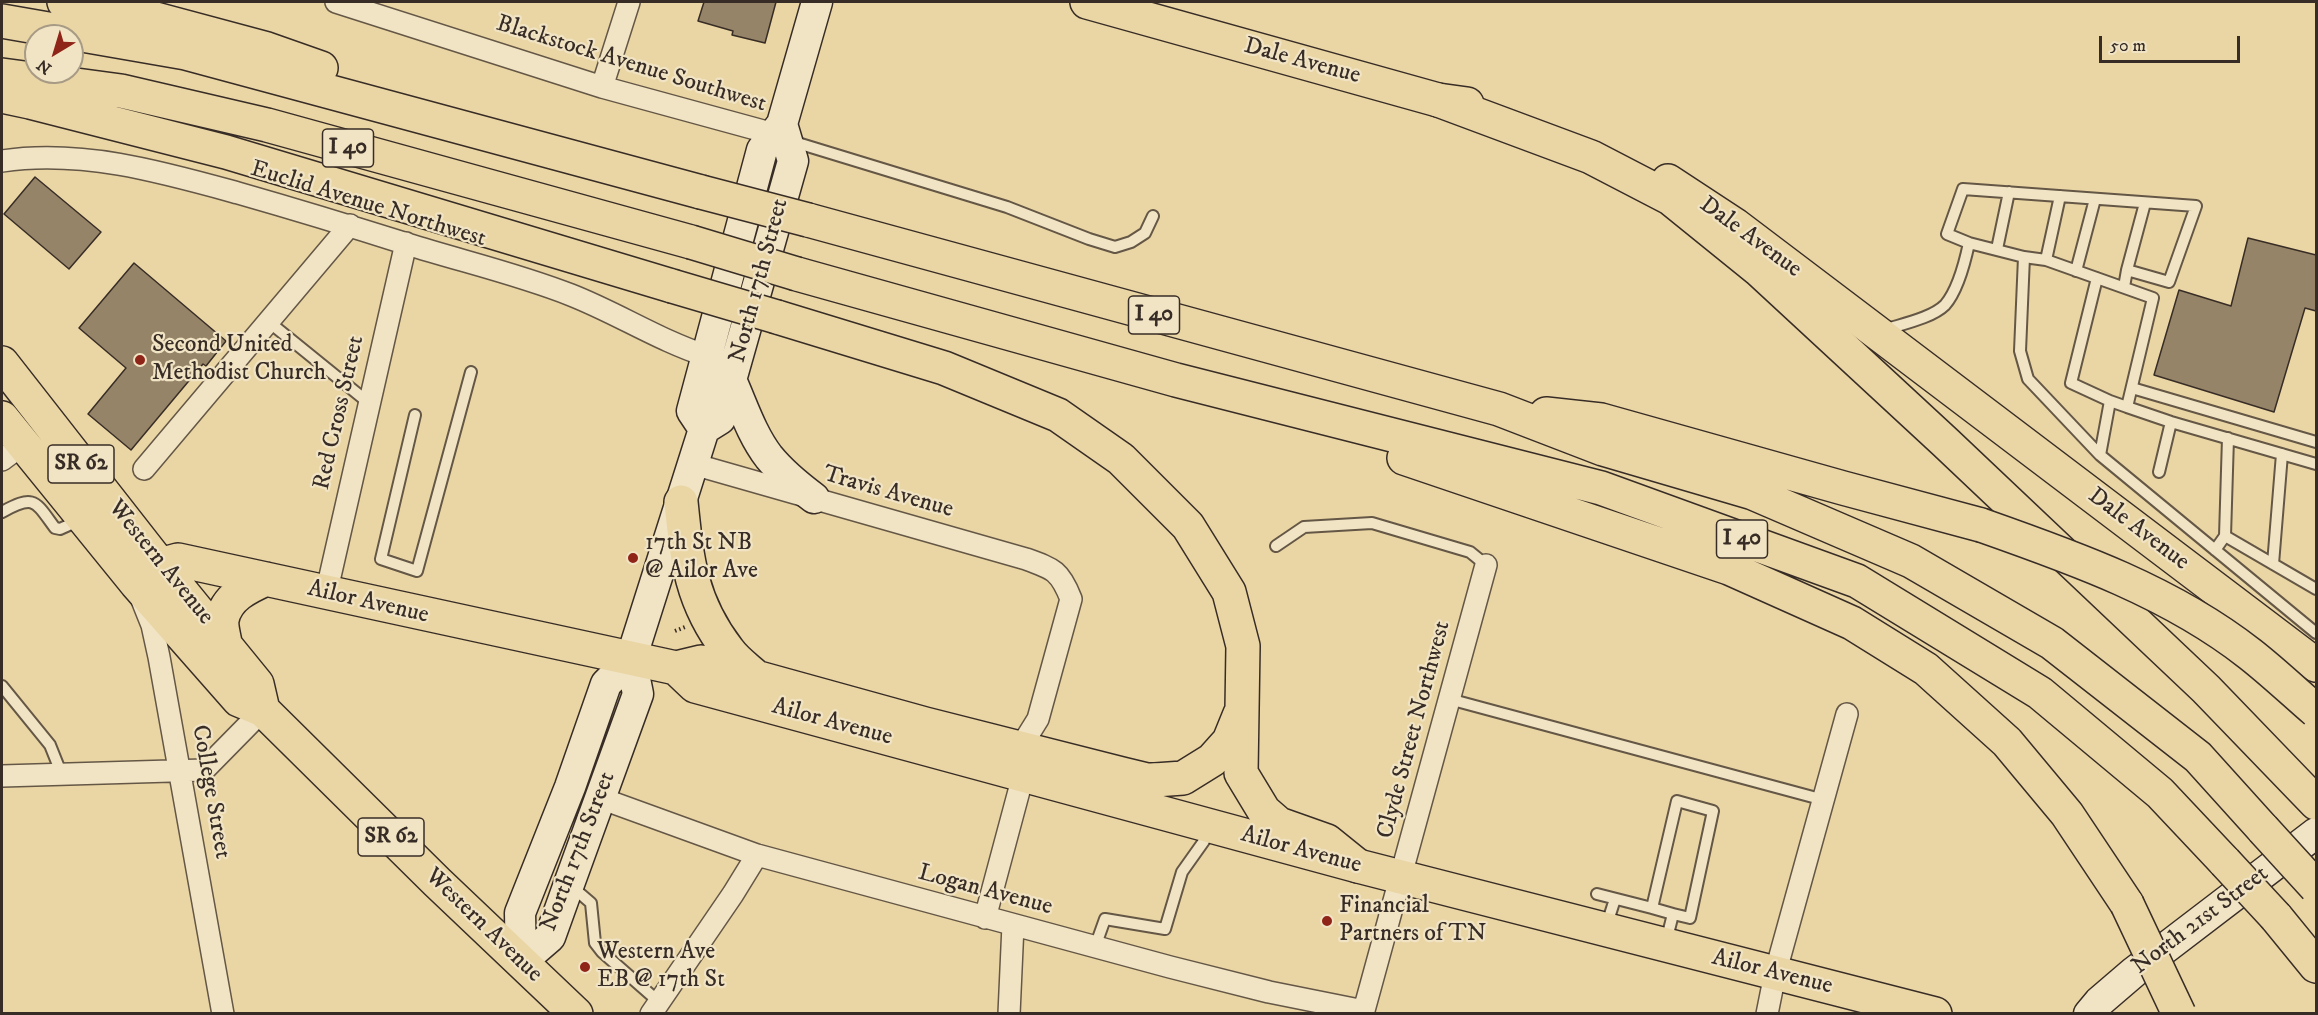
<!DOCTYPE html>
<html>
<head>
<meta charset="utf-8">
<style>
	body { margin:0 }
	#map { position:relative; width:2318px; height:1015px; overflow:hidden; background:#ead5a4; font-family:"IM FELL DW Pica",serif }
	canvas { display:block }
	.frame { position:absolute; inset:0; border:3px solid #382d26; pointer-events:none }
	.north { position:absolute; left:24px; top:24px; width:60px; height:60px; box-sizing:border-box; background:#f1e4c4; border:2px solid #a79b85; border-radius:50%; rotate:218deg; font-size:16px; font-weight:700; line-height:24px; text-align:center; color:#382d26 }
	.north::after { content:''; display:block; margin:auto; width:21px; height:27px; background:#8f2418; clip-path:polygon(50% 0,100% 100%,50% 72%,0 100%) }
	.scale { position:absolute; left:2099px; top:36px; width:141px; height:27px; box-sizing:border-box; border:3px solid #382d26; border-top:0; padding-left:8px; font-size:18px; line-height:21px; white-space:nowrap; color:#382d26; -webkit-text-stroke:4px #f1e4c4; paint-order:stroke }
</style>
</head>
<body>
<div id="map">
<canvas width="2318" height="1015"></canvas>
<div class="frame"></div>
<div class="north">N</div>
<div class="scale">50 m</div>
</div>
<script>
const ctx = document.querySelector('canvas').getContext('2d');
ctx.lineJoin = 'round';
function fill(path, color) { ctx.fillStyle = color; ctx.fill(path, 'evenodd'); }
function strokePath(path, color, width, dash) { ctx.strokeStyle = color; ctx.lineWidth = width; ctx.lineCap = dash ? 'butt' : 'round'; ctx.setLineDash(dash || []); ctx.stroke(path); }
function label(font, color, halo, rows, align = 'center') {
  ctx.font = font + ' "IM FELL DW Pica",serif'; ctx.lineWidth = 4.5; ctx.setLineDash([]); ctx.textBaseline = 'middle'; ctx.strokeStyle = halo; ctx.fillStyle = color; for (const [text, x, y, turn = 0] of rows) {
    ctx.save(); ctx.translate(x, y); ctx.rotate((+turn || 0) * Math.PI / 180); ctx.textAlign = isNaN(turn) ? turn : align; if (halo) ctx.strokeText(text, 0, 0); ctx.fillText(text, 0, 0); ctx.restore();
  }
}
const building = new Path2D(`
	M704,2H776L765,43L732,35L733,31L698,21Z
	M35,177L101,232L69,269L4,214Z
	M2248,238L2316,255V311L2305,308L2274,412L2154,375L2179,290L2231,306Z
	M134,263L226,341L206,366L203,364L131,450L88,414L126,368L79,328Z`);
const path = new Path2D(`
	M675,631L685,627`);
const service = new Path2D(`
	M791,141L1007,207L1089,239L1115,247L1131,242L1145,233L1153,216
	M1969,243L1947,234L1963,189L2196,206L2169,282L2127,270L2124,287
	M1997,249L2009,192
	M2024,257L2046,260L2153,298L2127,407L2110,401L2100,455
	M2046,260L2060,196
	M2127,270L2145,203
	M2076,271L2095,199
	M2097,278L2071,383L2110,401
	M269,322L369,403
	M1884,330C1902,324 1932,318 1945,305C1958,290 1965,262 1969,243L2024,257L2020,351L2028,379L2100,455L2316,633
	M2132,388L2316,442
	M2127,407L2171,422L2316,464
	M415,415L381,559L417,571L471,372
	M2159,472L2171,422
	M2,512C35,494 35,501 55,528L60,529L80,520
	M2225,536L2228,438
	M1276,546L1304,527L1372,523L1470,552L1486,565
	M2215,550L2225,536L2316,589
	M2273,564L2282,454
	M2,686L50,745L62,775
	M1449,699L1824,800
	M570,885L591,903L595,943L602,952L659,1002
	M1597,894L1652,908
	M1606,927L1615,899
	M1666,942L1673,914L1652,908L1677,801L1713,811L1690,918L1673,914
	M1095,947L1105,919L1165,929L1182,872L1204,841L1208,829`);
const minor = new Path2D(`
	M336,2L602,87L774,134
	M602,87L629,2
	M2,161C81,149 162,172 238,193C294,209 350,226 407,244C461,261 518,274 571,295C617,313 660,341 707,356
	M2,460L22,445
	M693,464L1026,559C1054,569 1060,571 1071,599L1038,719L1020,748
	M144,469L350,225
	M326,594L406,243
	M142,600L152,625L159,657L223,1014
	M2,776L204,770L263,710
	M600,798L757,855L1170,967L1269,992L1364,1011
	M985,918L1023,776
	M651,1014L733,894L757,855
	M1009,1014L1013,925
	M1363,1014L1486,565
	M1767,1014L1775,974L1847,714`);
const secondary = new Path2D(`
	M732,382C743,407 752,435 769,457C782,473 798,486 814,498
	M704,429L692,411L762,150L782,124L817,2
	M521,962L520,913L570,787L606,684L631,659L704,429L720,419L793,161L782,124
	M521,962L550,937L569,884L638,694L631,659
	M2089,1014L2099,1002L2134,972L2316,833`);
const primary = new Path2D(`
	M1087,2L1438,100L1467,104
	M1668,181L1735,225L2316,665
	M2,363L160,565L257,684L263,710
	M2,418L136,583L239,700L263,710L437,882L576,1014
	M681,502C687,561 691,602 728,650C735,660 746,668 755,676
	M136,583L160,565L178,560L676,668L701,662L925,724L1122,774L1147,780H1155
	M225,643C224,636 221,627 222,620C226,597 248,587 266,579
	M676,668L695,686L1358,866L1935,1014`);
const motorway = new Path2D(`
	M64,2L148,17L267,49L321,68
	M2,21L186,53L701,192
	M2,75L121,91L267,125L691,242
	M2,96L30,102L226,152L672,286
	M1438,100L1591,157L1670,198L1759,270L1945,442L2206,689L2316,803
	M808,220L1499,409L1603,449L1753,493L1911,561L2052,643L2198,757L2263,829
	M797,274L1176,380L1601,488L1857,581L2040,693L2160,793L2225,862
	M777,317L944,368L1058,415L1121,459L1188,526L1229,592L1243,646L1241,773L1264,811L1279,824L1327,841L1358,866
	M1546,414L1601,420L1843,488L1981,525
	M1404,458L1729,568L1852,623L1926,669L2007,742L2067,814L2127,904
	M1155,780L1183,778L1212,760L1229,741L1240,714
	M2276,917L2316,966`);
const motorwayBridge = new Path2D(`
	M701,192L808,220
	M691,242L797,274
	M672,286L777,317
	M1981,525C2075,558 2171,592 2250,654C2273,672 2294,692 2316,711
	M2263,829L2316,887
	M2225,862L2276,917
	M2127,904L2179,1014`);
const markers = [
	[140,360,6,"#8f2418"],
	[633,558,6,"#8f2418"],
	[1327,921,6,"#8f2418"],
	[585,967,6,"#8f2418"]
];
const shields = [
	[348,148,51],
	[1154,315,51],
	[81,464,66],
	[1742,539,51],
	[391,837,66]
];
const shieldNames = [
	["I 40",348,148],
	["I 40",1154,315],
	["SR 62",81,464],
	["I 40",1742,539],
	["SR 62",391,837]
];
const streetNames = [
	["Dale Avenue",1302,62,15],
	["Blackstock Avenue Southwest",631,65,17],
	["Euclid Avenue Northwest",368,205,17],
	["Dale Avenue",1750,238,36],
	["North 17th Street",760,281,-75],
	["Red Cross Street",340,413,-77],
	["Travis Avenue",888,493,16],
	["Dale Avenue",2138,530,37],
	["Western Avenue",160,563,51],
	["Ailor Avenue",368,603,13],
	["Ailor Avenue",832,723,15],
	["Clyde Street Northwest",1415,730,-75],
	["College Street",210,792,80],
	["Ailor Avenue",1301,851,15],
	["North 17th Street",579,852,-69],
	["Logan Avenue",985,891,15],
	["North 21st Street",2201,921,-37],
	["Western Avenue",483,926,44],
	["Ailor Avenue",1772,973,14]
];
const poiNames = [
	["Second United",152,346],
	["Methodist Church",152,374],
	["17th St NB",645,544],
	["@ Ailor Ave",645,572],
	["Financial",1339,907],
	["Partners of TN",1339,935],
	["Western Ave",597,953],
	["EB @ 17th St",597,981]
];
fill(building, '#958468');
strokePath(building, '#382d26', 1.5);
strokePath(service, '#645746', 14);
strokePath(minor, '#645746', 24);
strokePath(secondary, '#382d26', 33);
strokePath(primary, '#382d26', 36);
strokePath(motorway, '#382d26', 36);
strokePath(path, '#382d26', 4, [1.5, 3]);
strokePath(service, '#f1e4c4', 10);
strokePath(minor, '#f1e4c4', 21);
strokePath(secondary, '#f1e4c4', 30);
strokePath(primary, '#ead5a4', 33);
strokePath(motorway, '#ead5a4', 33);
strokePath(motorwayBridge, '#382d26', 36, []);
strokePath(motorwayBridge, '#ead5a4', 33);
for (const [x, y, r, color] of markers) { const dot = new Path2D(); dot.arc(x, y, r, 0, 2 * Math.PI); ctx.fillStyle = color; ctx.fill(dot); strokePath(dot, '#f1e4c4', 2); }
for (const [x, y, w] of shields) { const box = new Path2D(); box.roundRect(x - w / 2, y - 19, w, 38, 4.5); ctx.fillStyle = '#f1e4c4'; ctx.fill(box); strokePath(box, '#382d26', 1.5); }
label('bold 22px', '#382d26', null, shieldNames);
label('24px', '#382d26', '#f1e4c4', streetNames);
label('24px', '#382d26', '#f1e4c4', poiNames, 'left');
</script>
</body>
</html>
